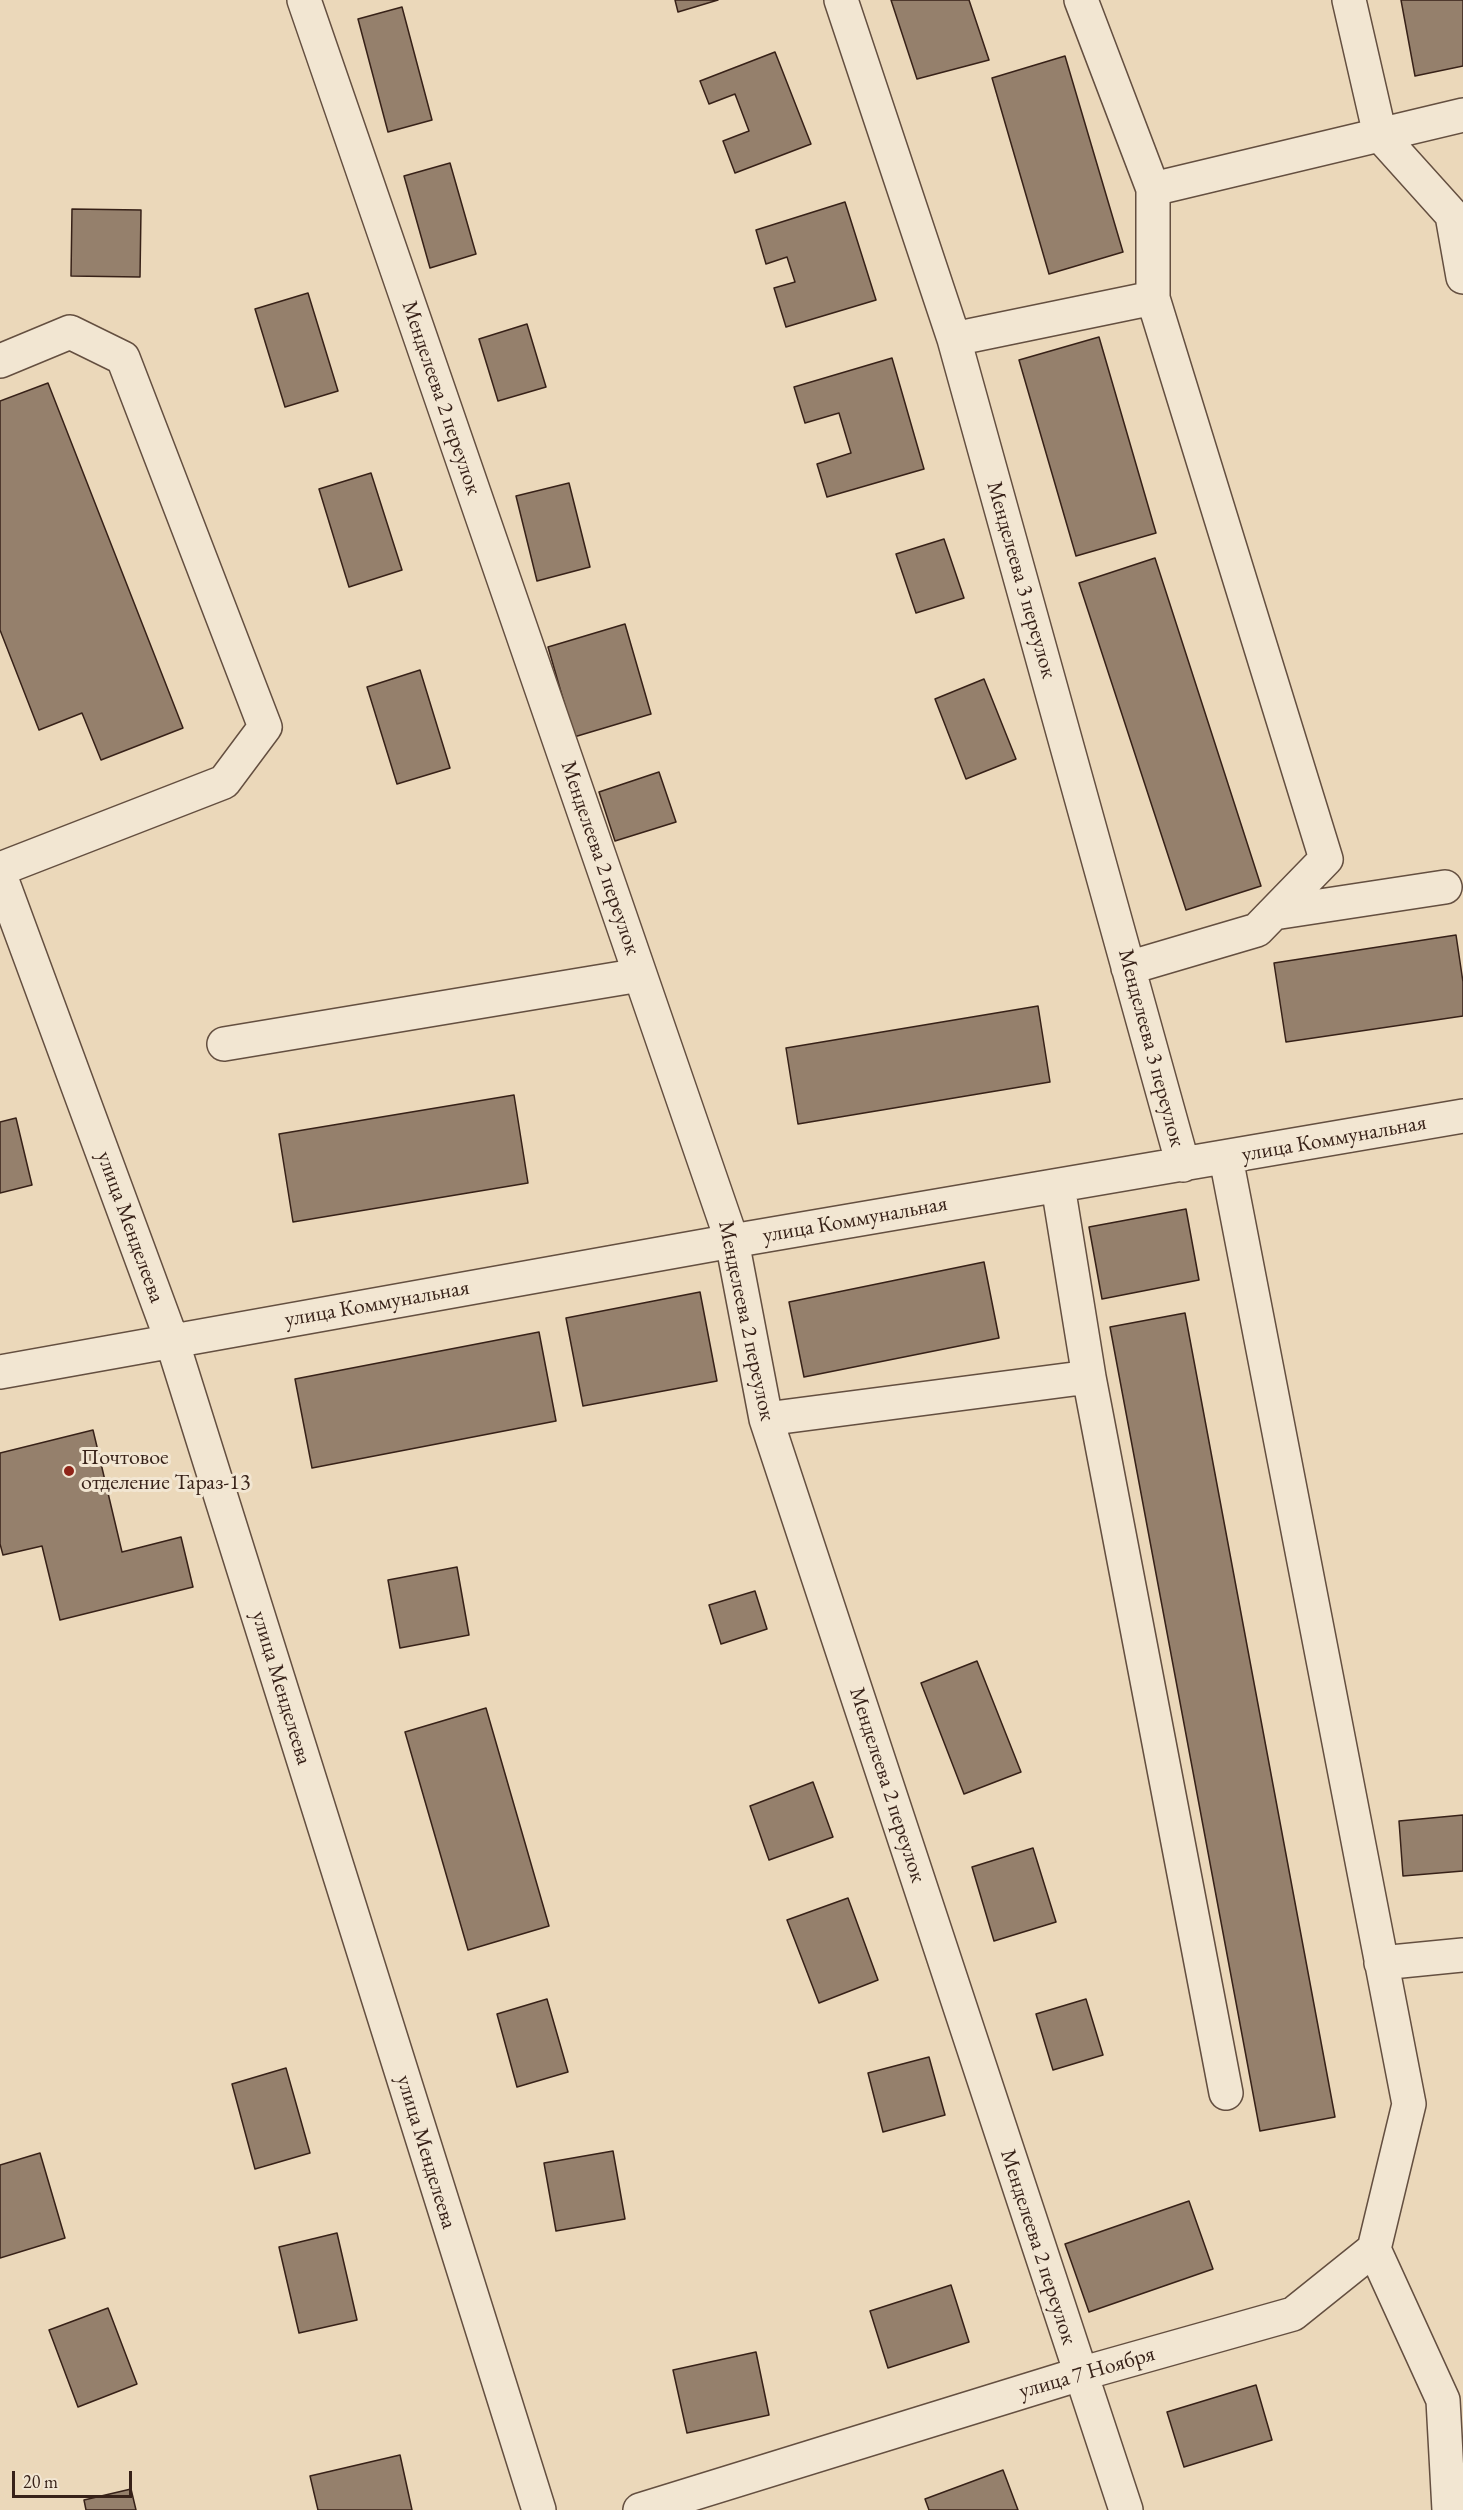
<!DOCTYPE html>
<html>
<head>
<meta charset="utf-8">
<style>
	body { margin:0 }
	#map { position:relative; width:1463px; height:2510px; overflow:hidden; background:#ebd8ba; font-family:"EB Garamond",serif }
	canvas { display:block }
	.scale { position:absolute; left:12px; top:2471px; width:120px; height:27px; box-sizing:border-box; border:3px solid #372118; border-top:0; padding-left:8px; font-size:18px; line-height:21px; white-space:nowrap; color:#372118; -webkit-text-stroke:4px #f2e6d2; paint-order:stroke }
</style>
</head>
<body>
<div id="map">
<canvas width="1463" height="2510"></canvas>
<div class="scale">20 m</div>
</div>
<script>
const ctx = document.querySelector('canvas').getContext('2d');
ctx.lineJoin = 'round';
function fill(path, color) { ctx.fillStyle = color; ctx.fill(path, 'evenodd'); }
function strokePath(path, color, width, dash) { ctx.strokeStyle = color; ctx.lineWidth = width; ctx.lineCap = dash ? 'butt' : 'round'; ctx.setLineDash(dash || []); ctx.stroke(path); }
function label(font, color, halo, rows, align = 'center') {
  ctx.font = font + ' "EB Garamond",serif'; ctx.lineWidth = 6; ctx.setLineDash([]); ctx.textBaseline = 'middle'; ctx.strokeStyle = halo; ctx.fillStyle = color; for (const [text, x, y, turn = 0] of rows) {
    ctx.save(); ctx.translate(x, y); ctx.rotate((+turn || 0) * Math.PI / 180); ctx.textAlign = isNaN(turn) ? turn : align; if (halo) ctx.strokeText(text, 0, 0); ctx.fillText(text, 0, 0); ctx.restore();
  }
}
const building = new Path2D(`
	M675,0H718L678,12Z
	M891,0H969L989,60L917,79Z
	M1401,0H1463V66L1415,76Z
	M402,7L432,120L388,132L358,19Z
	M775,52L811,144L735,173L723,141L749,131L735,94L709,104L700,81Z
	M1065,56L1123,252L1049,274L992,78Z
	M450,163L476,254L430,268L404,176Z
	M845,202L876,300L786,327L774,288L795,282L787,257L766,264L756,230Z
	M72,209L141,210L140,277L71,276Z
	M308,293L338,391L285,407L255,309Z
	M527,324L546,387L498,401L479,339Z
	M1099,337L1156,533L1076,556L1019,360Z
	M892,358L924,469L827,497L817,464L851,453L839,413L805,423L794,387Z
	M48,383L183,728L101,760L82,713L39,730L0,630V401Z
	M371,473L402,570L349,587L319,489Z
	M569,483L590,567L537,581L516,496Z
	M944,539L964,598L916,613L896,554Z
	M1155,558L1261,886L1186,910L1079,583Z
	M625,624L651,714L574,737L548,647Z
	M420,670L450,768L397,784L367,687Z
	M984,679L1016,759L966,779L935,699Z
	M659,772L676,822L615,841L599,792Z
	M1456,935L1463,982V1016L1286,1042L1274,963Z
	M1038,1006L1050,1082L798,1124L786,1048Z
	M514,1095L528,1183L293,1222L279,1134Z
	M16,1118L32,1185L0,1193V1122Z
	M1186,1209L1199,1280L1102,1299L1089,1227Z
	M984,1262L999,1338L804,1377L789,1302Z
	M700,1292L717,1381L583,1406L566,1318Z
	M1185,1313L1335,2117L1260,2131L1110,1327Z
	M539,1332L556,1421L312,1468L295,1379Z
	M93,1430L122,1552L181,1537L193,1587L60,1620L42,1546L3,1555L0,1544V1453Z
	M457,1567L469,1635L400,1648L388,1580Z
	M755,1591L767,1629L721,1644L709,1605Z
	M977,1661L1021,1772L964,1794L921,1683Z
	M486,1708L549,1926L468,1950L405,1732Z
	M813,1782L833,1837L769,1860L750,1806Z
	M1463,1815V1871L1403,1876L1399,1821Z
	M1033,1848L1056,1922L994,1941L972,1867Z
	M848,1898L878,1980L819,2003L787,1920Z
	M547,1999L568,2072L517,2087L497,2014Z
	M1086,1999L1103,2055L1053,2070L1036,2014Z
	M929,2057L945,2115L883,2132L868,2073Z
	M286,2068L310,2153L255,2169L232,2084Z
	M613,2151L625,2219L556,2231L544,2163Z
	M40,2153L65,2238L0,2258V2165Z
	M1189,2201L1213,2269L1089,2312L1065,2244Z
	M337,2233L357,2320L299,2333L279,2247Z
	M951,2285L969,2342L888,2368L870,2311Z
	M108,2308L137,2384L78,2407L49,2330Z
	M756,2352L769,2415L687,2433L673,2370Z
	M1256,2385L1272,2440L1184,2467L1167,2412Z
	M400,2455L412,2510H318L310,2476Z
	M1003,2470L1018,2510H929L925,2499Z
	M131,2489L136,2510H86L84,2500Z`);
const minor = new Path2D(`
	M304,0L732,1241L766,1419L1126,2510
	M841,0L954,339L1183,1165
	M1349,0L1380,135L1452,215L1463,277
	M1153,189L1463,115
	M954,339L1153,298V189L1081,0
	M0,361L70,332L123,358L265,727L224,782L0,869
	M0,875L172,1341L539,2510
	M1274,913L1445,887
	M1128,968L1257,930L1326,859L1153,298
	M224,1044L640,975
	M1058,1186L1089,1377
	M0,1372L732,1241L1463,1116
	M766,1419L1089,1377L1226,2093
	M1381,1963L1463,1955
	M1374,2249L1443,2400L1449,2510
	M640,2510L1080,2374L1293,2314L1374,2249L1409,2104L1226,1158`);
const markers = [
	[69,1471,6,"#8f2418"]
];
const streetNames = [
	["Менделеева 2 переулок",441,398,71],
	["Менделеева 3 переулок",1021,580,74],
	["Менделеева 2 переулок",600,858,71],
	["Менделеева 3 переулок",1151,1048,75],
	["улица Коммунальная",1334,1139,-10],
	["улица Коммунальная",855,1220,-10],
	["улица Менделеева",130,1227,70],
	["улица Коммунальная",377,1304,-10],
	["Менделеева 2 переулок",746,1321,78],
	["улица Менделеева",281,1688,73],
	["Менделеева 2 переулок",887,1785,72],
	["улица Менделеева",426,2152,73],
	["Менделеева 2 переулок",1038,2247,72],
	["улица 7 Ноября",1087,2373,-16]
];
const poiNames = [
	["Почтовое",81,1458],
	["отделение Тараз-13",81,1483]
];
fill(building, '#95806c');
strokePath(building, '#372118', 1.5);
strokePath(minor, '#644f40', 36);
strokePath(minor, '#f2e6d2', 33);
for (const [x, y, r, color] of markers) { const dot = new Path2D(); dot.arc(x, y, r, 0, 2 * Math.PI); ctx.fillStyle = color; ctx.fill(dot); strokePath(dot, '#f2e6d2', 2); }
label('22px', '#372118', '#f2e6d2', streetNames);
label('22px', '#372118', '#f2e6d2', poiNames, 'left');
</script>
</body>
</html>
